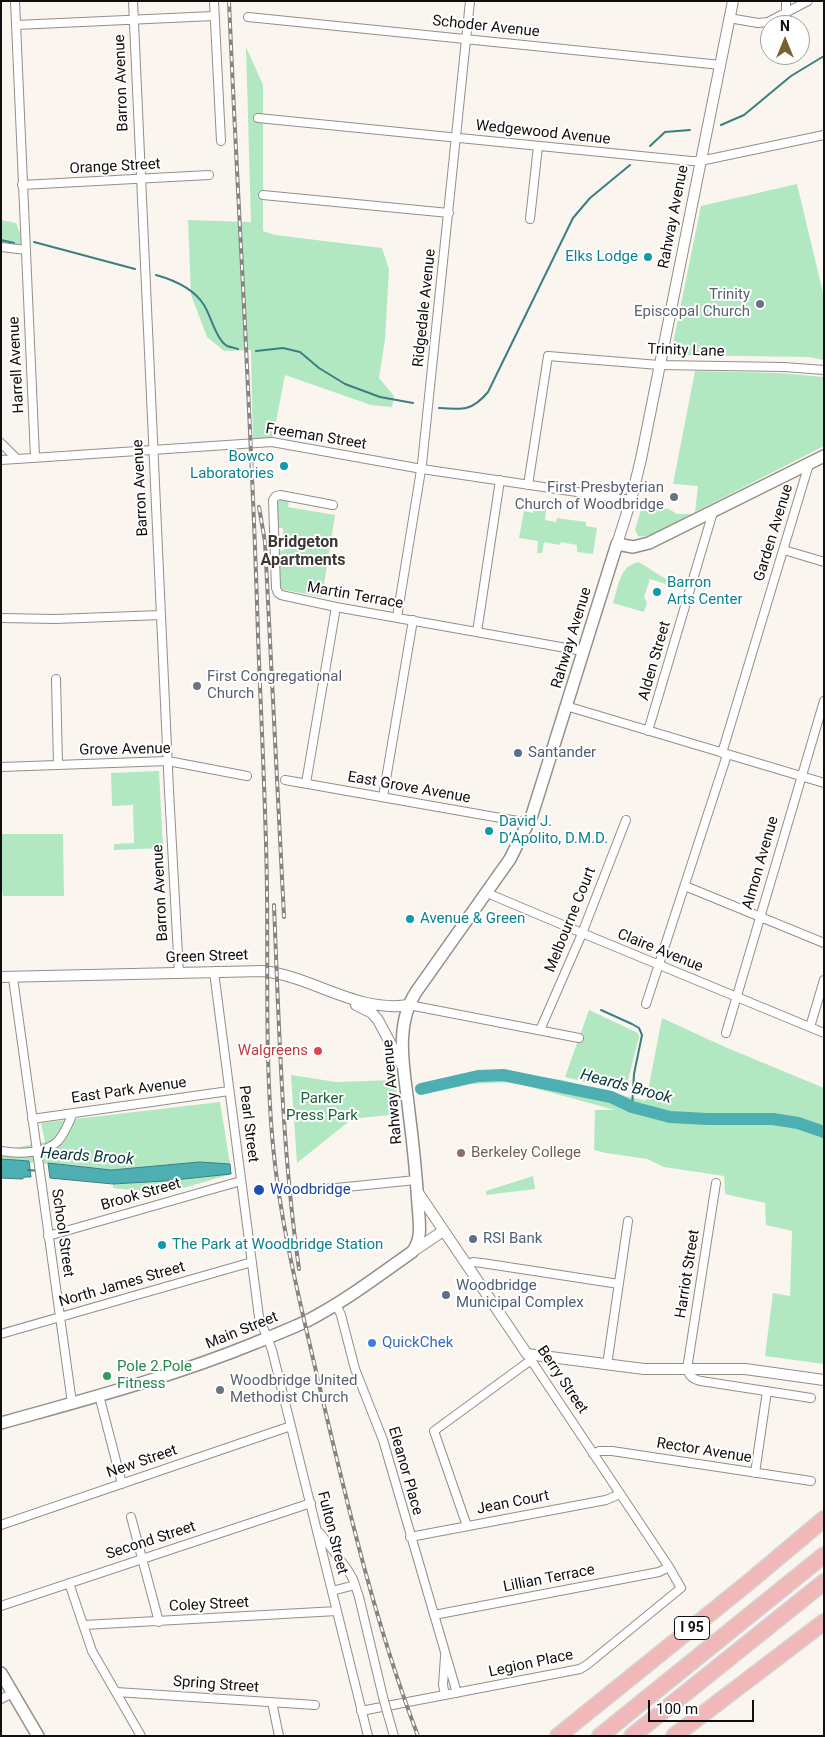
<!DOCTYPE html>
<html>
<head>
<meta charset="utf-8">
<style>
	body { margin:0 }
	#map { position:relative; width:825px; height:1737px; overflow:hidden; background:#fbf5f0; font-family:Roboto,sans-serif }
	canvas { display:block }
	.frame { position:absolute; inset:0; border:2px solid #110f0d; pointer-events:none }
	.north { position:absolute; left:760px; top:15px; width:50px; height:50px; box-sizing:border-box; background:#fff; border:1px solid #a09f9e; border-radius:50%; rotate:0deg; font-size:14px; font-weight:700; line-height:20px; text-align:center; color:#110f0d }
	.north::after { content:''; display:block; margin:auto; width:18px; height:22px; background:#7a5f32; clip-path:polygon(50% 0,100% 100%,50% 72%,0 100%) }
	.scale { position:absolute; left:648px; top:1700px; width:106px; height:22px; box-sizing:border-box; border:2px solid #110f0d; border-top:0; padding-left:6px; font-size:15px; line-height:18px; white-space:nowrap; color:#110f0d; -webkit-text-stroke:4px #fff; paint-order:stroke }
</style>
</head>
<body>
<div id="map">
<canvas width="825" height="1737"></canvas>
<div class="frame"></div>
<div class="north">N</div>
<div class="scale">100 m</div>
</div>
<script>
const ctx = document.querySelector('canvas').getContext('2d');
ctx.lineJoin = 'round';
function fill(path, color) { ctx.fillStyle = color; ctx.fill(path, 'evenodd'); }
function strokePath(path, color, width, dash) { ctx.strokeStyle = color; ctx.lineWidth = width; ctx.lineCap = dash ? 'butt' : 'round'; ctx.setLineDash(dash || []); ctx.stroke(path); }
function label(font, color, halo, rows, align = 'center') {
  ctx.font = font + ' Roboto,sans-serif'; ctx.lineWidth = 4; ctx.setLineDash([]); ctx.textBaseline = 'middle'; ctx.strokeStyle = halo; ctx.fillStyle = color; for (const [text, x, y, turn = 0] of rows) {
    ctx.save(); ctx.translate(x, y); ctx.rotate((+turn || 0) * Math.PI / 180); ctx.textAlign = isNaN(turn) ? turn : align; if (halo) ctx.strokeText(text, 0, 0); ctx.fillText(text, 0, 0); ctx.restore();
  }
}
const green = new Path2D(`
	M246,47L263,85V231L275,235L382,248L389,269L385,340L379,378L394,396L392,407L371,405L285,375L272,443H253L251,350L224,351L207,337L191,295L188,220L251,222Z
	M797,184L824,297V360L808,357L673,355L671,353L672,348L701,206Z
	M1,220L16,223L24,244L1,246Z
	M695,371L780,373L824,377V446L695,512L698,486L673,484Z
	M279,499L289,501L288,507L335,515L322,597L280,589L279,551L284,550L283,528H277L276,503Z
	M535,499L547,502L545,520L556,522L557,518L586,522V526L597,528L593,554L577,552V545L561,542L560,545L544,542L542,553H537L538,541L519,538L524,511L533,513Z
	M657,507L669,509L677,514H691C678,521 652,540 638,536L635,530L641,510Z
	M639,562L667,580L666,584L650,579L644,597L647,603L644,612L613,603C619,585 619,566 639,562Z
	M159,771L163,848L114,850V844L134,843L133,805L112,806L111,773Z
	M1,834H63L64,896H3L1,883Z
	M589,1010L638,1033L639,1037L625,1092L565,1077Z
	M662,1018L725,1047L824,1088V1364L765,1356L773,1293L790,1296L792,1231L766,1225L765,1203L725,1194L724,1176L664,1167L647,1159L606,1153L594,1150L595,1110H615L512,1082L471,1084L422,1094L421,1083L489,1070L562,1080L646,1101Z
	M291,1075L336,1082L395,1080L399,1114L352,1119L297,1163Z
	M220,1102L230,1164L200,1162L111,1170L1,1160V1147L14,1148L45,1142L41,1123Z
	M222,1174H231L153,1197L141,1191L113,1188V1184L164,1181Z
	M533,1176L535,1189L486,1195V1191Z`);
const water = new Path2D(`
	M1,1159L29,1161L31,1177H25L22,1179L1,1178Z
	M200,1162L230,1164L231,1174L164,1181L113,1184L50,1178L48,1163L111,1170Z`);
const stream = new Path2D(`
	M721,125L744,115L791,76L824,56
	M650,146L665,132L690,130
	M1,240L14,243
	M34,242L135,269
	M156,275C174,280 194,289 204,305C211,316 216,339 227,346C230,347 235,348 238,349
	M256,351L283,348L300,352L319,368L345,384L380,397L413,403
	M439,408C463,410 472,411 488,392L573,218L590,198L630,165
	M601,1010L632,1024L639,1028L642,1035L634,1074L632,1107
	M28,1170L39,1171`);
const river = new Path2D(`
	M421,1089L478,1076L503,1075L611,1097L632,1107L670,1117L707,1119H773L798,1123L824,1132`);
const minor = new Path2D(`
	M15,1L35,457
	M133,1L169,791L179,973
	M214,1L221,141
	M786,1V12
	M248,17L721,65
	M729,18L758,23L768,22L808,1
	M16,25L214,16
	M258,118L691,161H700L824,135
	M22,185L209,175
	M263,195L449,213
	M530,219L538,146
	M1,247L26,250
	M1,443L17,459L272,442L422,469L631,500
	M1,460L17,459
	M528,485L548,356L659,365L784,367L824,370
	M333,505L280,495L276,496L273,500L276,588L278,593L281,595L336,607L583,651
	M784,550L824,562
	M397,617L422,464L470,1
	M1,618L55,619L161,615
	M477,632L500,480
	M56,679L58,765
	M566,706L824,783
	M648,731L713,512
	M722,753L809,464
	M1,767L168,761L247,776
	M285,780L529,823
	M306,783L336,607
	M383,797L413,620
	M685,886L824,943
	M487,893L582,933L824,1033
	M214,972L259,1317L272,1350L368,1736
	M13,978L72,1403
	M646,1004L727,755
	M409,1005L579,1038
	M810,1027L824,980
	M540,1030L581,936L626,820
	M726,1033L824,701
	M32,1119L229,1091
	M1,1151C18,1154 45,1154 58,1141C65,1133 69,1123 73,1113
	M716,1183L687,1369C689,1376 694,1380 701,1381L811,1398
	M306,1191L416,1180
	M48,1236L241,1181
	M467,1265L473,1262L482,1263L619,1284
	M336,1304L341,1315L355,1369L383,1440L457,1693
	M1,1334L252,1262
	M607,1365L628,1221
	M99,1395L122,1484
	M593,1454L599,1451H612L811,1481
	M755,1473L767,1391
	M131,1517L159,1622
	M1,1525L291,1426
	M467,1526L434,1431L531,1360
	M320,1533L347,1569L353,1579L359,1597L383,1697
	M410,1537L606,1500L620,1494
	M69,1583L92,1651L141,1736
	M332,1591L355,1585
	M1,1606L311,1503
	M434,1615L659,1572L669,1567
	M84,1625L337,1611
	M116,1692L315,1705
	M445,1695L443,1685L445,1656
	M1,1699L13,1693
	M272,1702L279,1736
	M361,1711L580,1669L588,1664L681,1588L669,1567L527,1354
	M388,1715L394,1736`);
const tertiary = new Path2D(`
	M617,544L631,500L641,459L733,1
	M1,977L263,971C314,977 356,1013 409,1005
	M356,1005L372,1013L378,1020L403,1067
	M417,1191L527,1354L644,1369H745L824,1380
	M412,1252L443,1231`);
const secondary = new Path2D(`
	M1,1423C87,1399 172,1377 255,1343C272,1336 290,1329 307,1321C344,1302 378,1276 412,1252C423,1239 419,1221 418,1204C416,1173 413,1143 409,1112C405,1073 393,1027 416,992L510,859L532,815L617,544L633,547L649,543L824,456
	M1,1673L38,1736`);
const motorway = new Path2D(`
	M558,1736L749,1582L824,1519
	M600,1736L824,1555
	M632,1736L824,1582
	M674,1736L824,1622`);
const rail = new Path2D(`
	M229,1C238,213 252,424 258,635C261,720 266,805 267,891C268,976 265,1061 273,1146C281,1231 303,1314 322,1397C349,1511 376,1626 418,1736
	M259,507L265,542L284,917
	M274,905C279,1027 282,1149 299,1269`);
const minorBridge = new Path2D(`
	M383,1697L388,1715`);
const markers = [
	[648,257,5,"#0f9aa8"],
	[760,304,5,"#6b7280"],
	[284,466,5,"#0f9aa8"],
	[674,497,5,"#6b7280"],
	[657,592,5,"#0f9aa8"],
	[197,686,5,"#6b7280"],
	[518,753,5,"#5c6f8a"],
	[489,831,5,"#0f9aa8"],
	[410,919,5,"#0f9aa8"],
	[318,1051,5,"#e0444e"],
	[461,1153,5,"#8d6e63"],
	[259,1190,6,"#1a4fb4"],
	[473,1239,5,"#5c6f8a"],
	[162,1245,5,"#0f9aa8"],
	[446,1295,5,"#5c6f8a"],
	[372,1343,5,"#3f7fe0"],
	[107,1376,5,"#2e9e5b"],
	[220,1390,5,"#6b7280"]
];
const shields = [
	[692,1628,35]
];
const shieldNames = [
	["I 95",692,1628]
];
const streetNames = [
	["Schoder Avenue",486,27,6],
	["Barron Avenue",122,83,-92],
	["Wedgewood Avenue",543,133,6],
	["Orange Street",115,167,-3],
	["Rahway Avenue",674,217,-79],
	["Ridgedale Avenue",425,308,-84],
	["Trinity Lane",686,351,2],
	["Harrell Avenue",17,365,-93],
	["Freeman Street",316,437,9],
	["Barron Avenue",141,488,-93],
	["Garden Avenue",774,533,-73],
	["Martin Terrace",355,596,10],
	["Rahway Avenue",572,638,-73],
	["Alden Street",655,661,-74],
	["Grove Avenue",125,750,-1],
	["East Grove Avenue",409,788,10],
	["Almon Avenue",761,863,-74],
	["Barron Avenue",161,893,-93],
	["Melbourne Court",571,920,-68],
	["Claire Avenue",660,951,22],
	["Green Street",207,957,-2],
	["East Park Avenue",129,1091,-8],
	["Rahway Avenue",393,1092,-95],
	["Pearl Street",248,1124,83],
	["Brook Street",141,1195,-16],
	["School Street",62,1233,82],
	["Harriot Street",688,1274,-81],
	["North James Street",122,1285,-16],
	["Main Street",242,1331,-22],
	["Berry Street",562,1380,56],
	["Rector Avenue",704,1451,9],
	["New Street",142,1462,-19],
	["Eleanor Place",405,1471,74],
	["Jean Court",513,1503,-11],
	["Fulton Street",332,1533,76],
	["Second Street",151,1541,-18],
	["Lillian Terrace",549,1579,-11],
	["Coley Street",209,1605,-3],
	["Legion Place",531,1664,-12],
	["Spring Street",216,1685,4]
];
const cultureNames = [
	["Elks Lodge",638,257,"right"],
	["Bowco",274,457,"right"],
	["Laboratories",274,474,"right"],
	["Barron",667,583],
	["Arts Center",667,600],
	["David J.",499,822],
	["D’Apolito, D.M.D.",499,839],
	["Avenue & Green",420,919],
	["The Park at Woodbridge Station",172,1245]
];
const worshipNames = [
	["Trinity",750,295],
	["Episcopal Church",750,312],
	["First Presbyterian",664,488],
	["Church of Woodbridge",664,505],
	["First Congregational",207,677,"left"],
	["Church",207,694,"left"],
	["Woodbridge United",230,1381,"left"],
	["Methodist Church",230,1398,"left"]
];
const serviceNames = [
	["Santander",528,753],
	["RSI Bank",483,1239],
	["Woodbridge",456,1286],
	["Municipal Complex",456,1303]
];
const healthNames = [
	["Walgreens",308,1051]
];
const parkNames = [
	["Parker",322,1099],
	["Press Park",322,1116]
];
const educationNames = [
	["Berkeley College",471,1153]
];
const transitNames = [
	["Woodbridge",270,1190]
];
const shopNames = [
	["QuickChek",382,1343]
];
const leisureNames = [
	["Pole 2 Pole",117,1367],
	["Fitness",117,1384]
];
const neighbourhoodNames = [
	["Bridgeton",303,543],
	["Apartments",303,561]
];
const waterNames = [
	["Heards Brook",626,1087,15],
	["Heards Brook",87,1157,4]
];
fill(green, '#b1e8c1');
fill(water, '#4dafb2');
strokePath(water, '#3b7f80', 1);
strokePath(stream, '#3b7f80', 2);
strokePath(river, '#4dafb2', 12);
strokePath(minor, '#948e8a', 10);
strokePath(tertiary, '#948e8a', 12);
strokePath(secondary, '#948e8a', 14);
strokePath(motorway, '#d4d4d3', 18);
strokePath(minor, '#fff', 8);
strokePath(tertiary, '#fff', 10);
strokePath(secondary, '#fff', 11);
strokePath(motorway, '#f0b8b8', 15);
strokePath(rail, '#878380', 4);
strokePath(rail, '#fff', 2, [5.5]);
strokePath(minorBridge, '#948e8a', 10, []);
strokePath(minorBridge, '#fff', 8);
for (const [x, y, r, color] of markers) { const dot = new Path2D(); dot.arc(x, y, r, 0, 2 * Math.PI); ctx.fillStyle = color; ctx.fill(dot); strokePath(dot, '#fff', 2); }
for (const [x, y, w] of shields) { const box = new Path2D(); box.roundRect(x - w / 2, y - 11.5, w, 23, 4); ctx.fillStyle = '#fff'; ctx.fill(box); strokePath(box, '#110f0d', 1); }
label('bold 14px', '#110f0d', null, shieldNames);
label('15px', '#110f0d', '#fff', streetNames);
label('15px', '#0d838f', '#fff', cultureNames, 'left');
label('15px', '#5b616d', '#fff', worshipNames, 'right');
label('15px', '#4e5e75', '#fff', serviceNames, 'left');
label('15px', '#be3a42', '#fff', healthNames, 'right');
label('15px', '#1c6339', '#fff', parkNames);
label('15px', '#785e54', '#fff', educationNames, 'left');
label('15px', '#164399', '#fff', transitNames, 'left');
label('15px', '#366cbe', '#fff', shopNames, 'left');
label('15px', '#27864d', '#fff', leisureNames, 'left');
label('bold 16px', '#3c3733', '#fff', neighbourhoodNames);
label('italic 16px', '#073738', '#fff', waterNames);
</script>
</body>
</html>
